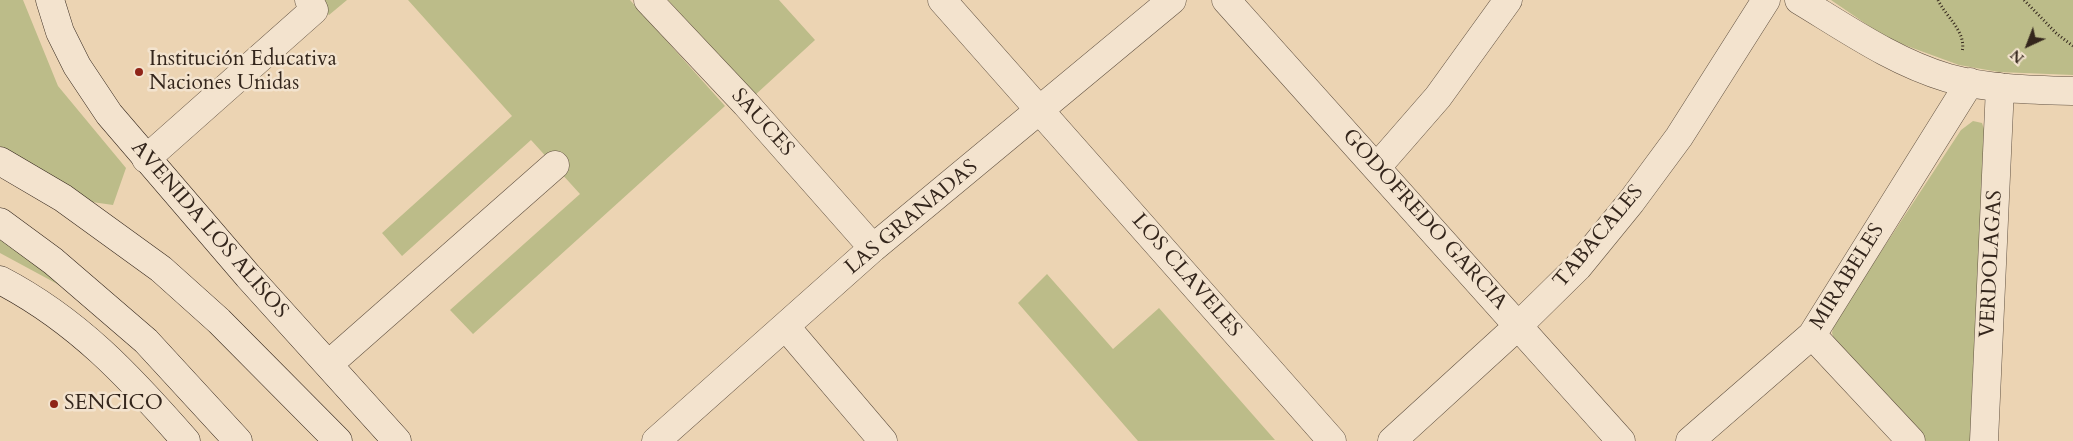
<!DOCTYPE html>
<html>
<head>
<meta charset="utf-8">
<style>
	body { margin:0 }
	#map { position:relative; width:2073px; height:441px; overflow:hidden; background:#ecd4b3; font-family:Cardo,serif }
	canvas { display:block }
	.north { position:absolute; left:2003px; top:20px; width:50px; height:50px; -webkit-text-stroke:4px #f3e3ce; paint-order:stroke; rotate:223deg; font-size:14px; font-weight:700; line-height:20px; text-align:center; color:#34261c }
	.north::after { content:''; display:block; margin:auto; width:18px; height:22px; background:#34261c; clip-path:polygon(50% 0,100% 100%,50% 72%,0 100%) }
</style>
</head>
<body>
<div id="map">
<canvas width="2073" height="441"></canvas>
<div class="north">N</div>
</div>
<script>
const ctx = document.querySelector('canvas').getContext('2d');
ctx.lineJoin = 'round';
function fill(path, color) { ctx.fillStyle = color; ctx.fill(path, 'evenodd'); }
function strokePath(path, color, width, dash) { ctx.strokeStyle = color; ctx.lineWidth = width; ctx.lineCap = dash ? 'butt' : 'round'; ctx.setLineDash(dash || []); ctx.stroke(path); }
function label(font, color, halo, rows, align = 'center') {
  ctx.font = font + ' Cardo,serif'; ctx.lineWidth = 5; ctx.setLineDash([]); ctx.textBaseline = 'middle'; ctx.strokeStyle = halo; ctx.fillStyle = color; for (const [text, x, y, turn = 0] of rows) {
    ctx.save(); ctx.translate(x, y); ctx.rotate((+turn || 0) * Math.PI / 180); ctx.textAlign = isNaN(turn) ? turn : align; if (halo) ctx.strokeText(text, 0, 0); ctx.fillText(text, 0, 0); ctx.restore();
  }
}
const green = new Path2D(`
	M0,0H23L58,86L126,168L113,205L92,202L0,146Z
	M314,0H347L329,15Z
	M408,0H630L725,106L473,334L450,310L580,194L531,140L402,256L382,233L512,116Z
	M668,0H779L815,40L754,96Z
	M1831,0H2073V75L1999,72L1959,65L1888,39Z
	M1973,121L1982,123L1986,135L1972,441H1926L1835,342L1832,333L1834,323L1961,130Z
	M0,235L74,293L0,253Z
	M1047,274L1113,349L1159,308L1275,440L1138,441L1018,303Z`);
const path = new Path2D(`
	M1938,0C1946,17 1967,32 1962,52
	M2024,0L2057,34L2073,46`);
const street = new Path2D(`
	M648,0L746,104L873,248
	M942,0L1332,441
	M1226,0L1621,441
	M1799,0C1847,29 1894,62 1948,78C1988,89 2032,90 2073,91
	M146,159L314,10L309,0
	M1377,167L1438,97L1508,0
	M786,327L883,441
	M1812,335L1911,441
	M329,364L555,165
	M656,441L873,248L1172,0
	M1392,441L1518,326L1578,267L1631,202L1679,137L1766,0
	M1690,441L1812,335L1970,82
	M1984,441L2000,87`);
const secondary = new Path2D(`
	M50,0L60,32L77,66L109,114L248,276L397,441
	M0,161L63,198L161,269L219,321L338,441
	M0,222L53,261L146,341L238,441
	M0,280C77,320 129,376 186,441`);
const markers = [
	[139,72,5,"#8f2418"],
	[54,404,5,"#8f2418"]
];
const poiNames = [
	["Institución Educativa",149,60],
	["Naciones Unidas",149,84],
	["SENCICO",64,404]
];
const streetNames = [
	["SAUCES",762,123,48],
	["LAS GRANADAS",912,218,-40],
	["GODOFREDO GARCIA",1424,220,48],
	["AVENIDA LOS ALISOS",209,230,49],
	["TABACALES",1599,237,-50],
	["VERDOLAGAS",1992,264,-87],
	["LOS CLAVELES",1186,276,49],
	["MIRABELES",1848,277,-58]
];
fill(green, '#bcbc89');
strokePath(street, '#625242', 29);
strokePath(secondary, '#34261c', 29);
strokePath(path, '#34261c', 3, [1, 2.5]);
strokePath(street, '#f3e3ce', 28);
strokePath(secondary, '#f3e3ce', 28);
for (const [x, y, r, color] of markers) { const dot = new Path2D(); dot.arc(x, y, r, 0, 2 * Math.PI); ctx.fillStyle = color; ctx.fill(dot); strokePath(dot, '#f3e3ce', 2); }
label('21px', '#34261c', '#f3e3ce', poiNames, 'left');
label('21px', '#34261c', '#f3e3ce', streetNames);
</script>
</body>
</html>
